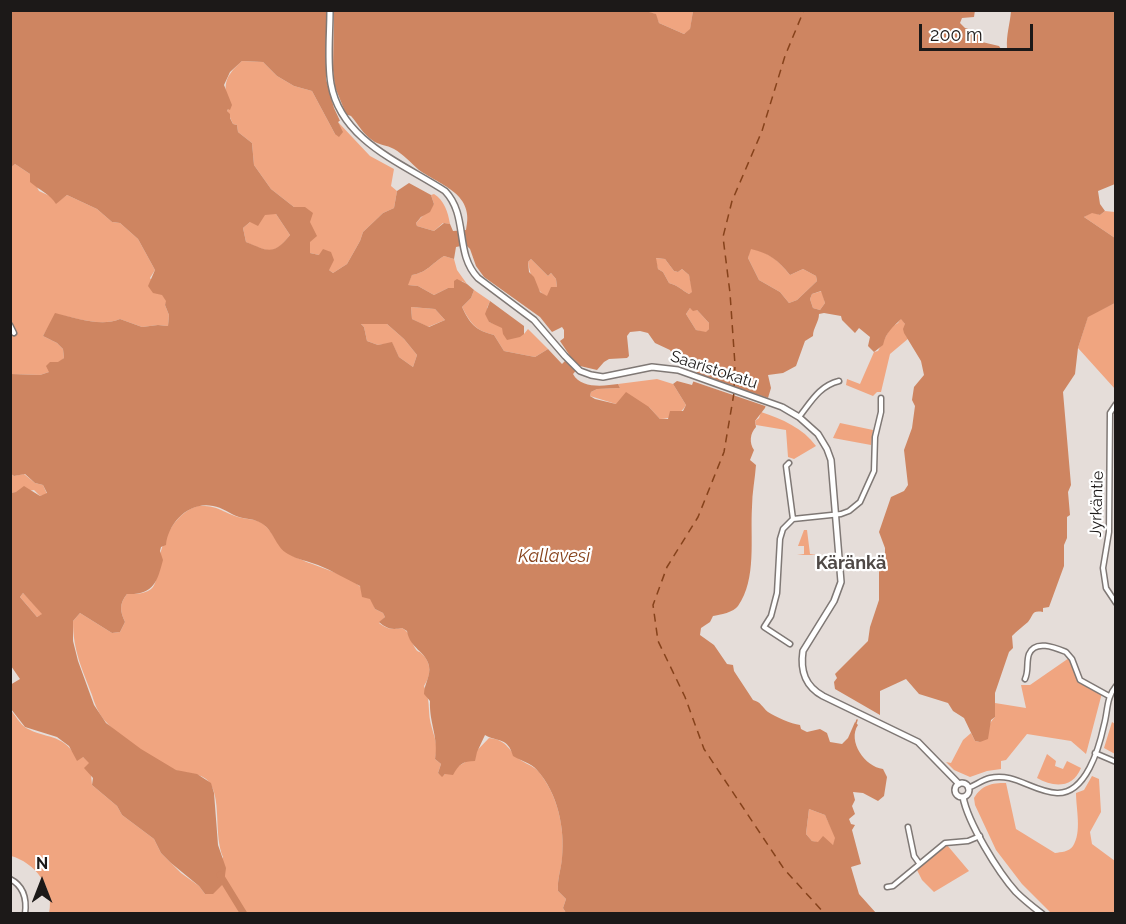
<!DOCTYPE html>
<html>
<head>
<meta charset="utf-8">
<style>
	body { margin:0 }
	#map { position:relative; width:1126px; height:924px; overflow:hidden; background:#e5ddd9; font-family:Raleway,sans-serif }
	canvas { display:block }
	.frame { position:absolute; inset:0; border:12px solid #1c1918; pointer-events:none }
	.north { position:absolute; left:12px; top:852px; width:60px; height:60px; -webkit-text-stroke:4px #fff; paint-order:stroke; rotate:0deg; font-size:16px; font-weight:700; line-height:24px; text-align:center; color:#1c1918 }
	.north::after { content:''; display:block; margin:auto; width:21px; height:27px; background:#1c1918; clip-path:polygon(50% 0,100% 100%,50% 72%,0 100%) }
	.scale { position:absolute; left:919px; top:24px; width:114px; height:27px; box-sizing:border-box; border:3px solid #1c1918; border-top:0; padding-left:8px; font-size:18px; line-height:21px; white-space:nowrap; color:#1c1918; -webkit-text-stroke:4px #fff; paint-order:stroke }
</style>
</head>
<body>
<div id="map">
<canvas width="1126" height="924"></canvas>
<div class="frame"></div>
<div class="north">N</div>
<div class="scale">200 m</div>
</div>
<script>
const ctx = document.querySelector('canvas').getContext('2d');
ctx.lineJoin = 'round';
function fill(path, color) { ctx.fillStyle = color; ctx.fill(path, 'evenodd'); }
function strokePath(path, color, width, dash) { ctx.strokeStyle = color; ctx.lineWidth = width; ctx.lineCap = dash ? 'butt' : 'round'; ctx.setLineDash(dash || []); ctx.stroke(path); }
function label(font, color, halo, rows, align = 'center') {
  ctx.font = font + ' Raleway,sans-serif'; ctx.lineWidth = 4.5; ctx.setLineDash([]); ctx.textBaseline = 'middle'; ctx.strokeStyle = halo; ctx.fillStyle = color; for (const [text, x, y, turn = 0] of rows) {
    ctx.save(); ctx.translate(x, y); ctx.rotate((+turn || 0) * Math.PI / 180); ctx.textAlign = isNaN(turn) ? turn : align; if (halo) ctx.strokeText(text, 0, 0); ctx.fillText(text, 0, 0); ctx.restore();
  }
}
const green = new Path2D(`
	M642,11H693L690,30L684,34L659,23L655,14Z
	M242,61L263,62L277,76L294,86L312,91L335,134L339,128L338,122L370,156L394,169L391,186L397,191L394,208L383,213L363,232L360,241L347,264L333,273L329,270L319,255L310,253V242L294,207L271,189L254,165L252,143L238,132L237,125L233,124L227,111L228,109C224,84 223,78 242,61Z
	M15,164L30,174L39,191L52,197L56,203L67,195L97,209L112,222L120,223L138,239L155,270L150,278L167,301L165,305L169,315L168,326L158,325L142,327L120,319C101,327 76,318 56,314L43,336L57,343L63,349L64,358L49,372L40,375L11,374L10,167Z
	M434,194C444,200 448,212 450,224L443,223L434,231L417,226L416,223L434,204L431,195Z
	M1105,211L1115,212V238L1084,217L1092,212L1100,215Z
	M265,214H276L290,235C274,256 268,252 246,242L243,228L250,222Z
	M750,248C770,253 777,259 790,275L803,269L816,276L817,281L797,300L789,303L780,292L759,280L748,258Z
	M444,256L454,259L457,270L467,284L462,281L454,288H448L434,295L418,286L407,285L412,275C428,272 431,264 444,256Z
	M655,258L665,259L674,271L678,272L682,269L689,275L693,292L689,294C682,290 677,285 669,283L663,272L658,269Z
	M531,259L548,276L551,273L556,279L557,287L547,297C535,290 530,275 528,262Z
	M474,290L490,301L487,308L489,322L524,334L528,329L548,349L535,357L504,351L494,335C475,330 471,324 462,307L471,298Z
	M822,291L825,303L820,310L813,308L810,299L812,294Z
	M1115,303V389L1078,348L1088,316Z
	M411,307L435,309L445,320L428,327L412,319Z
	M690,308L697,310L709,323V329L706,333L696,330L686,314Z
	M901,318L905,324L906,336L909,338L890,354L881,392H877L873,396L846,385L847,379L860,384L874,352L878,351L891,327L898,323Z
	M360,323L387,324L404,339L417,355L413,367L399,357L392,343L378,345L367,341L364,327Z
	M657,379L673,384L686,405C681,414 671,419 660,419L649,407L616,404L590,396L591,392L597,389L620,388L618,384Z
	M761,412C782,419 803,428 816,446L794,459L788,457L786,430L756,425L755,421L759,418Z
	M840,423L873,430L871,445L833,438Z
	M11,474L14,476L24,474L35,483L43,485L47,494L40,496L34,490L11,493Z
	M198,506C218,505 220,511 238,517C245,519 254,519 260,522C273,529 276,545 288,553C315,570 366,573 375,609L383,613L385,617L379,623C387,629 392,630 402,628C411,633 410,640 415,648C418,653 418,650 422,654C432,663 431,676 424,686C430,701 428,704 430,720C433,736 439,742 435,759L441,764L438,773L442,776L467,761L489,738C509,740 508,752 522,761C527,764 533,766 538,771C558,795 565,828 562,859C561,870 557,879 558,891L566,899L563,908L566,913H49C55,888 34,862 11,856L10,709C15,715 20,724 26,728C46,739 61,733 76,756L83,757L90,763L92,785L117,806L122,815L154,839L161,853L181,873L199,886L205,894L223,857C214,836 221,802 211,785C203,771 187,775 175,770C156,761 120,738 107,723C99,715 95,705 92,695C82,668 73,651 73,621L80,613L112,633L120,632L125,622C120,611 119,604 127,594C135,594 148,594 153,587C157,582 157,570 158,564C162,541 174,513 198,506Z
	M804,530H807L810,554L817,555H797L804,554V546H798Z
	M23,593L43,614L37,617L20,597Z
	M1069,658L1077,680L1102,693L1086,754L1071,741L1027,734L1006,760L1001,761V769L987,771L970,777L954,770L946,762L951,763L963,740L971,733L975,741L980,742C985,735 990,721 995,717V703L1026,708L1021,685H1030Z
	M1112,722L1115,724V754L1104,748Z
	M1047,754L1056,761L1055,766L1063,769L1067,761L1081,768C1073,788 1054,788 1037,778Z
	M1092,776L1099,779L1101,812L1090,832L1092,844L1115,861V913H1051L1022,884L996,850L975,805L974,798C982,785 991,783 1006,783L1016,829L1055,853C1061,852 1069,852 1073,846C1082,832 1076,809 1076,793L1084,790Z
	M809,809L825,815L836,838L833,846L812,841L806,834Z
	M947,845L969,871L934,892L922,880L917,870Z`);
const water = new Path2D(`
	M642,10L656,14L659,23L684,34L690,29L693,11L975,10L974,17L962,18L960,23L965,28L978,32L982,42L999,46L1001,49L1007,48C1006,35 1010,24 1011,11H1115V184L1098,191L1100,204L1105,211L1100,215L1092,213L1084,217L1115,238V303L1088,317L1078,348L1075,374L1063,392L1071,485L1068,492L1070,515L1067,517V538L1064,545V566L1049,607L1043,608V612C1031,610 1034,615 1028,622C1023,626 1017,631 1012,636L1013,648L1009,652L995,693V717L991,720L988,739L980,742L975,741L964,718L953,711L948,703L919,694L906,679L880,691V715L835,689L834,682L837,678L835,674L868,641L870,627L879,600V570L885,566V548L879,532L891,497L904,491L908,485L904,450L912,428L915,406L912,400L914,387L924,375L921,361L904,333L903,329L905,324L901,319C893,327 886,332 883,345L874,352L868,346L870,337L859,328L855,333L842,320L841,316L824,313L819,314C819,322 813,328 813,336L805,341L796,366L783,373L768,375L771,388L765,408L755,421L756,427C750,433 749,443 754,450L750,460L756,465C755,479 752,493 752,507C750,538 757,579 738,606C734,612 720,615 713,616L710,622L701,628L700,635L714,645L727,664L733,665L734,671L753,700C761,702 762,707 768,712C776,717 791,724 800,725L801,729L807,732L820,729L827,733L830,742L842,744L848,738L855,722L858,725C847,741 865,767 883,769L887,777L884,796L878,801L863,793L853,792L855,800L852,806L855,814L849,819L851,824L855,825L852,830L861,864L851,867L859,894L876,913H566L563,908L566,899L558,891C557,879 561,870 562,858C565,829 558,793 537,770C531,763 521,761 513,756C508,737 497,742 485,735L477,752L475,761C463,761 459,764 453,775L445,774L442,777L438,773L441,764L435,759C439,738 429,723 430,701L424,694C424,684 431,676 429,666C426,651 410,649 407,631L402,628C392,630 387,629 379,622L385,617L383,613L375,609L370,599L362,597L360,586C346,579 333,571 318,565C308,561 298,560 288,554C275,547 274,530 261,523C255,519 246,519 239,517C230,514 222,507 213,506C189,501 168,523 166,545L161,547L160,551L163,560C157,583 153,595 127,594C119,604 120,611 125,622L120,632L112,633L80,613L73,621V641L78,661L94,705L106,723L141,749L176,770L197,774L211,783L214,793L218,845L226,868L224,883L213,894H205L199,886L171,863L161,853L154,839L122,815L117,806L92,785L93,778L84,768L89,763L83,757L77,761L69,746L57,737L25,727L11,709L10,685L20,679L11,666V493L16,492L24,486L40,496L47,493L43,485L35,483L25,474L14,476L11,474V374L40,375L49,372L46,366L50,362H58L64,358L63,349L57,343L43,336L55,313C76,318 101,327 120,319L142,327L158,325L168,326L169,315L165,305L166,301L162,295L153,293L148,286L155,270L138,239L120,223L112,222L97,209L67,195L56,204C50,194 39,190 30,182V174L15,164L11,167V11ZM242,61L263,62L277,76L294,86L312,91L335,134L339,137L343,132L338,122L348,115L351,116C358,124 363,134 372,140C378,145 387,145 394,149C403,154 411,163 419,170C442,186 475,194 466,230L453,231L450,224L444,223L434,231L417,226L416,223L421,217L430,212L434,204L431,195L409,183L397,191L394,208L383,213L363,232L360,241L347,264L333,273L329,270L334,260L331,252L323,249L319,255L310,253V242L317,236L310,222L313,213L305,207H294L271,189L254,165L252,143L238,132L237,125L233,124L230,118V114L227,111L228,109L230,110L232,105L224,85L230,72ZM276,214L290,235C273,256 268,251 246,242L243,228L250,222L258,226L265,215ZM466,245L470,249L476,266L484,277L540,317L552,332L562,327L564,330V338L560,341L570,356L562,364L548,349L535,357L504,351L494,335C475,330 470,324 462,307L471,298L474,290L467,284L457,279L454,281V288H448L434,295L418,286L408,285L412,275C428,272 431,264 444,256L454,259L456,247ZM751,249C769,253 778,260 790,275L803,269L816,276L817,281L797,300L789,303L780,292L759,280L748,258ZM656,258L665,259L674,271L678,272L682,269L689,275L692,292L689,294C682,290 677,285 669,283L663,272L658,269ZM531,259L548,276L551,273L556,279L557,287H551L547,296L540,292L534,277L529,272L528,262ZM821,291L825,303L820,310L813,308L810,299L812,294ZM411,307L435,309L445,320L429,327L412,319ZM690,308L693,311L697,310L709,323V329L706,332L696,330L686,314ZM361,324H387L404,339L417,355L413,367L399,357L392,342L378,345L367,341L364,327ZM640,331L648,333L655,343L670,350L676,360L697,367L698,369L692,385L677,381L673,384L686,405L683,411H670L668,419H660L649,407L626,392L616,404L595,399L590,396L591,392L597,389L620,388L618,384C604,386 581,389 573,374L580,366L597,370L604,362L609,359L627,358L629,356L627,336L630,332ZM23,593L42,614L37,617L20,597ZM809,809L825,815L835,838L833,845L823,836L818,842L812,841L806,834Z
	M490,301L524,326V334L520,337L507,340L503,334L502,328L489,322L485,314Z`);
const pier = new Path2D(`
	M326,11H334L333,70L335,87L348,119L341,123L334,108L326,79Z
	M694,373L771,399L768,407L692,381Z`);
const stream = new Path2D(`
	M856,723L857,720`);
const river = new Path2D(`
	M220,875L244,914`);
const ferry = new Path2D(`
	M734,389L735,365L730,293L723,237L732,201L762,131L785,56L804,10
	M734,393L724,452L698,517L667,567L653,605L658,641L685,697L704,749L784,869L825,914`);
const minor = new Path2D(`
	M10,325L14,333
	M1116,404L1110,413L1109,532L1103,568L1106,588L1116,603
	M799,417C811,402 819,386 839,381
	M789,463L786,466L793,519
	M790,644L764,627L771,616L777,593L780,539L783,529L793,519L841,514L849,511L860,502L874,471L875,437L881,412V398
	M1025,679C1029,671 1026,662 1029,654C1035,639 1056,648 1066,652L1072,659L1080,680L1109,696
	M1095,753L1116,762
	M968,788C976,785 982,780 990,778C1014,772 1033,792 1057,793C1086,794 1099,748 1104,725C1108,711 1106,698 1116,686
	M908,827L914,856L919,863
	M10,879C24,886 27,899 25,914
	M887,887L893,886L945,843L968,841L980,836`);
const major = new Path2D(`
	M330,10C330,35 327,61 331,84C341,141 402,163 445,191C469,216 454,253 478,278L534,320L565,356L580,371L591,375L603,377L652,367L678,370L782,407L799,417L818,434L827,449L831,460L841,582L834,601L803,651C800,671 805,686 823,696L918,742L959,784
	M955 790a7 7 0 1 1 14 0a7 7 0 1 1-14 0Z
	M963,797C968,823 998,872 1016,892C1024,900 1033,907 1042,914`);
const streetNames = [
	["Saaristokatu",714,370,18],
	["Jyrkäntie",1097,504,-88]
];
const waterNames = [
	["Kallavesi",554,557]
];
const neighbourhoodNames = [
	["Käränkä",851,564]
];
fill(green, '#f0a580');
fill(water, '#ce8561');
fill(pier, '#e5ddd9');
strokePath(stream, '#ce8561', 1.5);
strokePath(river, '#ce8561', 7);
strokePath(ferry, '#86421b', 1.5, [8, 6]);
strokePath(minor, '#7f7875', 7);
strokePath(major, '#7f7875', 8);
strokePath(minor, '#fff', 4);
strokePath(major, '#fff', 5);
label('16px', '#1c1918', '#fff', streetNames);
label('italic 18px', '#86421b', '#fff', waterNames);
label('bold 18px', '#4f4946', '#fff', neighbourhoodNames);
</script>
</body>
</html>
